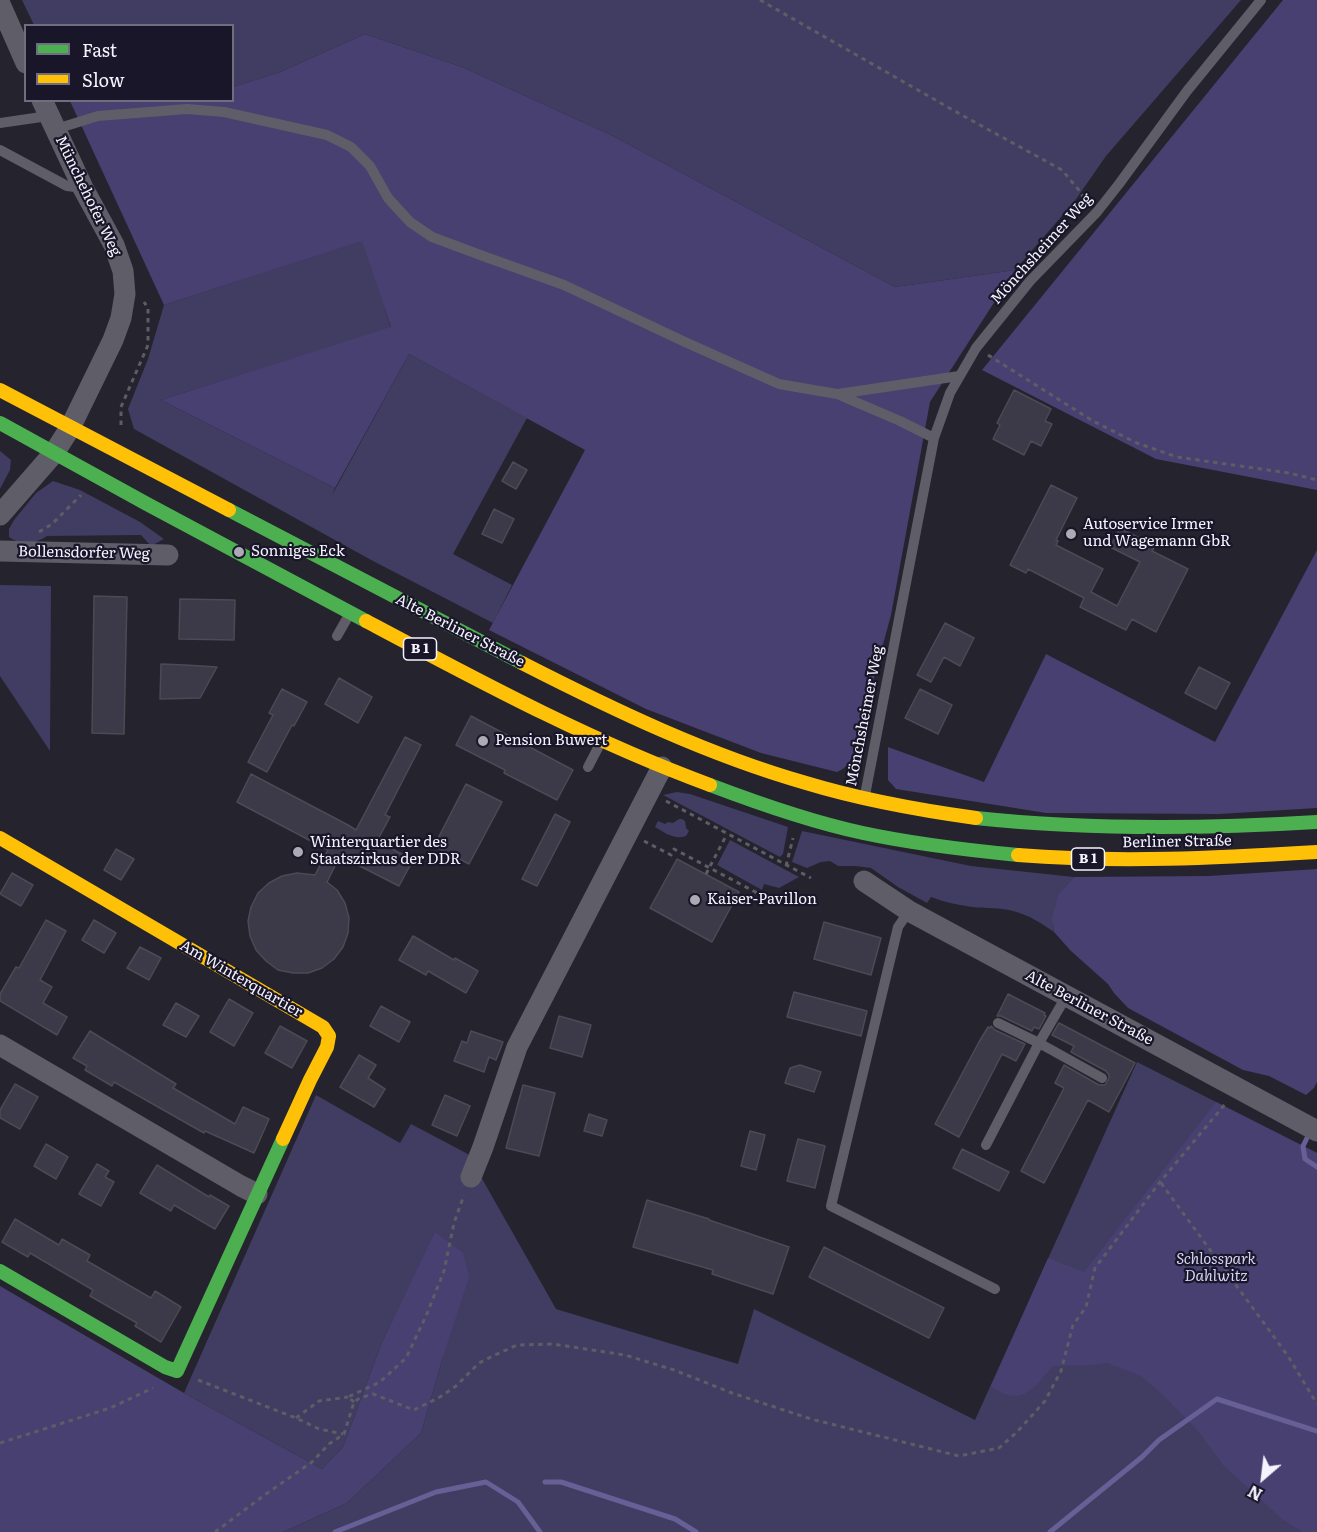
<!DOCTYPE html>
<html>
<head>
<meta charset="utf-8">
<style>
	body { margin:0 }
	#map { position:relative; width:1317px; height:1532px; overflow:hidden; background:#24232e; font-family:Literata,serif }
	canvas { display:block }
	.legend { position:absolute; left:24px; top:24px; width:210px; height:78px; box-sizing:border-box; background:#181628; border:2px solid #706e7e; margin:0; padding:8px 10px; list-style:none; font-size:18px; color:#f4f3fe }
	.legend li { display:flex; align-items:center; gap:12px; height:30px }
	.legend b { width:30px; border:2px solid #706e7e }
	.north { position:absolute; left:1233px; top:1448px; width:60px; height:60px; -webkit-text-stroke:4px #181628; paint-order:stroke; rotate:208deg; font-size:16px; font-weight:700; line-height:24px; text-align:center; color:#f4f3fe }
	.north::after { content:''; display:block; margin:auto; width:21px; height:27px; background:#f4f3fe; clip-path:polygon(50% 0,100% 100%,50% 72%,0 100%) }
</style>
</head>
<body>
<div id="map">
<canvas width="1317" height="1532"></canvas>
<ul class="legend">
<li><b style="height:8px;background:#4caf50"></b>Fast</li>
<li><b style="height:8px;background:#ffc107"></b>Slow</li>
</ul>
<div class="north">N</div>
</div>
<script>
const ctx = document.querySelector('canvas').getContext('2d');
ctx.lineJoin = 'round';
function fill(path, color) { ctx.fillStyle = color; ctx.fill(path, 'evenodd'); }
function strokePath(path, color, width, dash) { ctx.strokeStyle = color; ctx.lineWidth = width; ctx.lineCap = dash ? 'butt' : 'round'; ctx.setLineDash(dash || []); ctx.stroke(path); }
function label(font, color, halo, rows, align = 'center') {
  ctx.font = font + ' Literata,serif'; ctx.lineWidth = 4.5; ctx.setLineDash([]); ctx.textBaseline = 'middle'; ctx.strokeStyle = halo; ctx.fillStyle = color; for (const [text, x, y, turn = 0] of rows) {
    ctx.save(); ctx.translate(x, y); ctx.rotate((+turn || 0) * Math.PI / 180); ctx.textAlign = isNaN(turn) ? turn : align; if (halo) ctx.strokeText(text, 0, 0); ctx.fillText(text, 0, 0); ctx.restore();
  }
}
const green = new Path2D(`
	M22,0H1241L1106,156L1074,202L1015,270L895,287L613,136L462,67L365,34L280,72L233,87L232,26L34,25Z
	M363,240L391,328L161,400L335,488L332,495L409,354L527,418L453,554L512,585L493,623L373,561L134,429L128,409L148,359L164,305Z
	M0,451L11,460L10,470L0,489Z
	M53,481L80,490L140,522L164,539L151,546L141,535L47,536C35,544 22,546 9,537V529L14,520L36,493Z
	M0,585L51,586L50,751L0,676Z
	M677,792L690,794L788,827L783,854L780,857L663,795Z
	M679,819H682L685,821L686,828L689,831L686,836C675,840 665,833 655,827L658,821L665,824L668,822L673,823Z
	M802,831L971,866L1074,877C1057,896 1051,906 1054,932C1041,923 1029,915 1013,911C999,907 986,909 972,907C958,905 944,902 931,897L927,903L898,887L871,868L855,866H838L830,861L821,862L807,868L792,862Z
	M730,840L799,877L779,888L764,884L762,890L717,865Z
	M1137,1062L1317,1153V1532H283L347,1503L421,1433L443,1357L436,1232L382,1342L343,1447L322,1469L184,1393L316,1095L400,1143L411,1124L468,1154L556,1309L738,1364L754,1309L975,1420Z`);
const forest = new Path2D(`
	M1283,0H1317V490L1156,459L982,370Z
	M365,34L462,67L613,136L895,287L1015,270L930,402L891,615L854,751C850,762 848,767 837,772L761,753L646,709L489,630L585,450L409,354L335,488L161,400L391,327L362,241L164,305L70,101L232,100L233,87L280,72Z
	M1317,550V808L1219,814L1046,813L896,789L888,780V747L984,782L1046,654L1215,742Z
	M1317,869V1082L1314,1088L1306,1095L1269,1076L1243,1070L1128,1008L1114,993L1108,984L1071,951L1054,932L1052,917L1058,895L1074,877L1209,876Z
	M1216,1102L1317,1153V1532H1303L1282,1519L1223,1465L1199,1432L1162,1394L1141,1376L1107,1363L1092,1365L1053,1366C1034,1388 1021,1409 991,1386L1048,1258L1084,1272Z
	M435,1232L463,1253L469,1277L443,1357L421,1433L347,1503L283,1532H0V1286L184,1393L322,1469L343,1447L382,1342Z`);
const stream = new Path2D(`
	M1310,1132L1303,1146L1305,1159L1317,1167
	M545,1482H561L675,1519L696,1532
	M335,1532L436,1492L486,1482L518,1502L540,1532
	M1050,1532L1142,1457L1159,1440L1217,1399L1317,1431`);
const building = new Path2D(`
	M1014,390L1051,409L1045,421L1052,424L1041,446L1031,441L1024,455L993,439L1000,425L997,423Z
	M513,462L527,470L516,489L502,481Z
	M1051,485L1077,498L1056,540L1058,541L1056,545L1103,569L1091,592L1117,606L1140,562L1110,547L1120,528L1155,546L1152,551L1188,569L1156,632L1132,619L1126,630L1080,607L1084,598L1028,569L1026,573L1010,565Z
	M494,509L514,519L502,543L482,534Z
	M94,596L127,597L124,734L92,733Z
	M180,599L235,600L234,640L179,639Z
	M945,623L974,638L960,666L944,657L931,682L917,675Z
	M161,664L185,665L217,667L200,698L160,699Z
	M1199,667L1230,683L1216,709L1185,693Z
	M339,678L372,697L358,723L325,704Z
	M282,689L307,702L294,726L292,725L267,772L248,762L273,715L269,713Z
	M920,689L952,705L938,734L905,718Z
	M471,716L573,770L557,800L504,773L505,770L456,745Z
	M405,737L421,745L385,815L390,817L377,841L413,860L399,886L340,856L327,882L337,890L345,903L349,918L348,933L343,947L334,959L322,968L308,973H293L278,970L266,961L256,950L250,936L248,921L251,907L258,893L269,883L282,876L297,873L315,875L328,850L237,802L251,774L348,825L356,830Z
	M466,784L502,802L469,864L434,846Z
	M555,814L570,822L537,886L522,879Z
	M116,849L134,859L121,880L104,870Z
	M677,859L739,892L712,942L650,908Z
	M12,873L33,885L21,906L0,894Z
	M46,920L66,931L40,980L52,987L43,1003L67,1017L57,1035L0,1001V994L16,967L19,968Z
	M94,920L116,933L104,953L82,940Z
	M824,922L881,938L871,975L814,959Z
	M413,936L454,960L455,958L478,971L466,993L428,971L426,975L399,960Z
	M140,947L161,958L149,980L127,968Z
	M794,992L867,1011L861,1036L787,1017Z
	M1008,994L1045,1013L1044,1015L1046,1016L1039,1029L1034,1027L1032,1031L1001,1016H997Z
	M229,999L253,1013L234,1046L210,1032Z
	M176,1003L199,1016L186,1037L163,1025Z
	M381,1006L410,1022L399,1042L370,1026Z
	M559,1016L591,1025L582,1057L550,1048Z
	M1059,1023L1135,1063L1109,1112L1088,1100L1044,1183L1021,1171L1064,1088L1055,1083L1064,1065L1099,1085H1105L1109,1078V1075L1106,1071L1071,1052L1074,1046L1052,1035Z
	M280,1026L307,1041L292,1068L265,1053Z
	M991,1026L995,1030L1025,1044L1016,1061L1002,1054L959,1137L935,1124L979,1042L988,1027L990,1028Z
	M90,1031L176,1084L173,1088L235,1124L243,1107L269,1119L254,1153L205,1131L204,1133L114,1082L112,1086L85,1070L87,1066L73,1058Z
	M471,1031L503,1042L496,1060L489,1057L484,1072L454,1061L462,1041L467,1043Z
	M359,1055L376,1065L368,1078L385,1089L374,1107L340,1087Z
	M800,1065L821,1072L814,1092L785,1083L790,1068Z
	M15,1084L38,1097L20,1129L0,1118V1110Z
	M523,1085L555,1093L539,1156L506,1148Z
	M445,1095L470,1106L457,1136L432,1125Z
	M589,1114L607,1120L602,1136L584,1131Z
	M750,1131L765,1135L756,1170L741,1166Z
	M798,1139L825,1146L815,1188L787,1181Z
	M46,1144L68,1157L56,1179L34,1166Z
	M962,1149L1009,1172L999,1191L953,1168Z
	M97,1164L109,1171L105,1177L114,1182L101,1206L79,1194Z
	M157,1165L209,1197L210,1195L229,1206L215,1229L174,1205L171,1211L140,1193Z
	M647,1200L709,1219V1220L789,1247L773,1294L712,1274L713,1270L633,1247Z
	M15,1219L59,1245L62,1239L90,1255L87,1261L151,1298L155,1291L181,1307L161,1342L135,1326L137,1323L90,1296L93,1290L30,1253L28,1257L2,1242Z
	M824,1247L944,1308L929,1338L809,1277Z`);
const path = new Path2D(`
	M760,0L960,114L1062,170L1078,189L1087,203
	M988,355L1093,421L1137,443L1177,457L1289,473L1317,480
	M121,425V407L148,345V308L144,302
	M39,532L52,524L81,495
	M851,769L858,756
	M666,801L811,878
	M644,841L671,855L674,849L761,895
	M786,866L793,838
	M706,874L727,834
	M1161,1183L1288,1356L1317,1404
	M198,1380L296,1418L319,1429L343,1434
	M354,1402L348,1397L380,1382L406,1358L426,1316L444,1271L454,1223L464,1195
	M296,1418L319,1401L348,1397
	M0,1443L110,1408L153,1388
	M215,1532L266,1494L312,1462L329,1444L344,1434L354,1402L360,1398L373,1394L414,1410L440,1397L456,1386L479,1363L495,1355L517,1345L553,1344L625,1355L674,1370L732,1393L811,1419L959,1456L999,1448L1017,1432L1045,1401L1061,1371L1073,1325L1086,1307L1095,1268L1160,1182L1226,1103`);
const lane = new Path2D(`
	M0,123L48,116
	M56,129L98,116L187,109L224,112L327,135L351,147L370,166L388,198L410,222L432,237L483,256L564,285L685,342L779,384L837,394L900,421L934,438
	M0,150L67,186L83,188
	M838,394L959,376
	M337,636L349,615
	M588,767L600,744
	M865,795L934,438L950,393L976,348L1030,281L1097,212L1119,184L1187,91L1261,0
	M909,911L898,927L831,1206L995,1289
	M998,1023L1039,1043L1067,995
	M986,1145L1039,1043L1102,1078`);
const street = new Path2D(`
	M0,4L26,63
	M0,515L54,453L70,428L113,340L121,318L125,294L123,271L114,245L83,188L42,100
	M0,551L168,555
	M864,881L909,911L1317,1131
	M0,1045L241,1186L257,1194
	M471,1177L483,1147L517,1047L662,767`);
const fast = new Path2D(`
	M0,423L147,504L366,621
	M229,510L522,663
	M710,785C760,804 811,822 863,833C914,844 966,850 1018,855
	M976,818C1089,830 1203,829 1317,822
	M0,1271L165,1367L177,1371L283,1139`);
const slow = new Path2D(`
	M0,390L229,510
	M366,621C479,681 590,741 710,785
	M522,663C614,710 708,755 806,783C862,800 918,810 976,818
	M0,838L323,1027L329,1036L327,1047L310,1080L283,1139
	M1018,855C1117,863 1218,858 1317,852`);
const markers = [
	[1071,534,6,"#abaab5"],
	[239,552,6,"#abaab5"],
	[483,741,6,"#abaab5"],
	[298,852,6,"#abaab5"],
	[695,900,6,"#abaab5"]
];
const shields = [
	[420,649,33],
	[1088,859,33]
];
const shieldNames = [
	["B 1",420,649],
	["B 1",1088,859]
];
const streetNames = [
	["Münchehofer Weg",88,196,64],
	["Mönchsheimer Weg",1042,249,-48],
	["Bollensdorfer Weg",84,553,1],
	["Alte Berliner Straße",460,631,27],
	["Mönchsheimer Weg",865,716,-79],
	["Berliner Straße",1177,842,-1],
	["Am Winterquartier",241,979,30],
	["Alte Berliner Straße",1089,1008,28]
];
const poiNames = [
	["Autoservice Irmer",1083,525],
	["und Wagemann GbR",1083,542],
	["Sonniges Eck",251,552],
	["Pension Buwert",495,741],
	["Winterquartier des",310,843],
	["Staatszirkus der DDR",310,860],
	["Kaiser-Pavillon",707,900]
];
const parkNames = [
	["Schlosspark",1216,1260],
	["Dahlwitz",1216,1277]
];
fill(green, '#413c62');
fill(forest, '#474071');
strokePath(stream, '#676096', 5);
fill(building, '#3c3948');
strokePath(building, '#4c4b54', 1.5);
strokePath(path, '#5e5d65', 3, [4.5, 4.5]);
strokePath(lane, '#5f5d67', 10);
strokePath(street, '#5f5d67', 21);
strokePath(fast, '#4caf50', 14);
strokePath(slow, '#ffc107', 14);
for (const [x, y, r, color] of markers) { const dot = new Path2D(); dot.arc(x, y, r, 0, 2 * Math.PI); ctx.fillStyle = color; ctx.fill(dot); strokePath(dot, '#181628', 2); }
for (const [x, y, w] of shields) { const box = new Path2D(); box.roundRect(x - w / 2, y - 11, w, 22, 4.5); ctx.fillStyle = '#181628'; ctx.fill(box); strokePath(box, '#f4f3fe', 1.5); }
label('bold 14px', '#f4f3fe', null, shieldNames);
label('15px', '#f4f3fe', '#181628', streetNames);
label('15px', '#f4f3fe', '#181628', poiNames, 'left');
label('italic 15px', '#d6d3f6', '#181628', parkNames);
</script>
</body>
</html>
